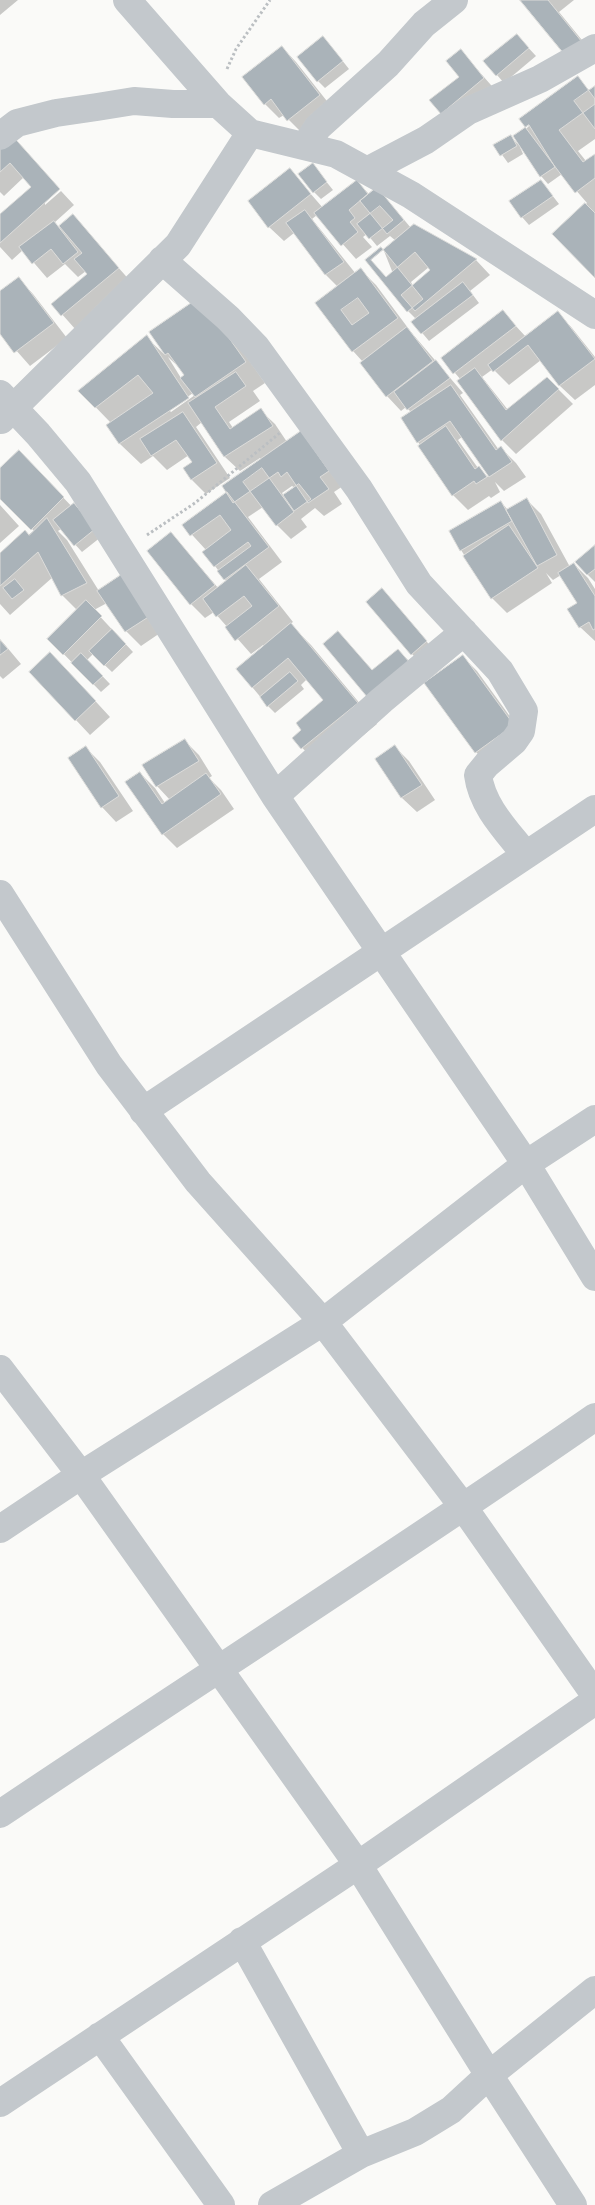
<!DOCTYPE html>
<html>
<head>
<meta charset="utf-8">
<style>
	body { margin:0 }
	canvas { display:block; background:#fafaf8 }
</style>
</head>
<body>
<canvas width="595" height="2205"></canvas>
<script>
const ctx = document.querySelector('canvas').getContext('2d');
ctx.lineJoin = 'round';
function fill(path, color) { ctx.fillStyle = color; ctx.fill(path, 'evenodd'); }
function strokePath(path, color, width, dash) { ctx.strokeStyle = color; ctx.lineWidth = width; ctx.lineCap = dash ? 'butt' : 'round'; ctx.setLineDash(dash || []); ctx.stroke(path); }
const shadow = new Path2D(`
	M0,0H18L0,15Z
	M521,0H574L559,12L595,56Z
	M524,43L536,56L504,83L497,75Z
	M330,45L349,69L325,88L318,81Z
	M282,47L296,62L334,110L303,134L284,115L279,118L265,104Z
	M461,51L498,93L456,127L431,100L461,77Z
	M577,78L590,91L595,87V139L578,151L586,161L595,155V276L554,234L587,203L562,174L548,184L541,176L521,146L520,147L523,154L508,163L495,145L510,136L520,146L527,128Z
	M0,144L45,201V205L61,191L74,205L54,223L59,228L73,216L132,283L76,330L53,304L88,274L86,271L78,277L65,264L47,278L23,250L12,260L0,247V216L33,187L24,177L4,196L0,192Z
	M313,165L333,190L321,199L314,192Z
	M290,170L323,208L357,182L370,195L384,196L411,228L414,225L476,260L490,275L470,291L479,303L429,341L413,322L416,319L408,311L384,251L396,241L390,236L377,246L367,234L363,237L372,247L356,259L317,215L312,219L356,274L361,270L376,285L411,332L463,393L460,395L499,450L501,448L516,463L526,477L504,491L495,482L500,492L491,498L489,496L468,510L453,495L418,442L412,413L406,407L401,411L387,396L363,362L353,351L317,303L338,287L326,275L294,233L284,241L269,227ZM429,267L432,271L413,286L411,282ZM462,437L489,476L488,477L478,468L458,440Z
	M541,181L559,204L529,225L522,217Z
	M19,279L33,294L67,338L30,366L0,332V293Z
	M503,312L526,337L558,313L572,328L595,357V385L575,400L560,386L541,360L509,385L493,369L482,377L508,410L547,378L573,404L516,454L502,440L461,380L443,359Z
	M220,319L265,383L253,391L260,401L229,422L233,428L260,410L275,424L287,442L301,432L343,486L334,492L342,504L324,516L315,508L301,519L307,527L291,539L277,525L263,507L248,517L282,562L259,579L293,622L290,624L311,645L377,724L322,769L293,738L303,731L325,701L307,679L301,685L304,689L275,713L268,706L237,669L264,647L263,645L251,654L214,612L205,618L191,604L171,533L219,589L227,582L215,566L206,550L184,526L228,493L262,460L260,458L240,471L225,457L202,422L196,427L230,478L206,494L192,480L185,469L194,463L189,455L167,470L153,456L141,464L120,444L108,425L111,423L80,391L146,337L164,354ZM168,357L183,371L185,375L181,378ZM193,393L195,395L171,412L169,410ZM292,486L295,488L284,496L282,493Z
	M33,466L101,537L82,552L61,529L58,531L67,540L99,591L124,575L166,629L141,646L126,631L107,603L94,610L133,652L112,672L93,654L87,660L110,684L101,692L49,639L77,610L62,595L53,577L10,615L0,604V554L34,531L0,497V470Z
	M527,500L541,514L570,567L574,564L588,578L595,589V641L580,627L579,603L561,575L553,580L546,573L552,583L507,613L492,598L461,550L501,502L508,510Z
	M0,505L19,526L0,543Z
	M595,547V582L587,574Z
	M382,590L440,657L426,669L412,654Z
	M338,632L373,671L398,650L413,665L383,711Z
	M0,639L21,664L3,679L0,676Z
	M463,657L477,671L527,740L490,766L476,752Z
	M65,668L110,717L90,735L31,672Z
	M185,741L199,755L212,776L209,778L221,790L234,809L177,848L163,834L140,773L155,788L165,803L170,800L157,786Z
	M395,747L409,761L435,800L417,812L402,798L376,760Z
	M86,748L100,762L133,811L116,822L102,807Z`);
const building = new Path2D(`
	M520,0H548L582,42L566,56Z
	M517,34L529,48L496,76L483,61Z
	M323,36L343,61L317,82L297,57Z
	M282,46L320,95L287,121L271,99L264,105L242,77Z
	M461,49L484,78L441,114L429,100L459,77L446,61Z
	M578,76L595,99V104L559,130L583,162L595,154V178L575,193L519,119Z
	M595,86V129L574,101Z
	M529,125L555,167L540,177L513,136Z
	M10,133L60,189L0,243V214L31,187L10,163L0,172V142Z
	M511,135L517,146L500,156L493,145Z
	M313,163L327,182L313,193L298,174Z
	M290,168L311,194L268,228L248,201Z
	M357,180L368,194L349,210L355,218L350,222L358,232L341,246L314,213Z
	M541,180L553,196L521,218L509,201Z
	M377,187L404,220L387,234L360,201Z
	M585,203L595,213V278L552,234Z
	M380,206L393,220L369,239L357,224Z
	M305,210L344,262L325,275L286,223Z
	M73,214L119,268L61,316L51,304L87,274L74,259L82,253L59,226Z
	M54,221L78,252L63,264L51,249L32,264L19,247Z
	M414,224L477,259L415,311L401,295L430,270L415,252L386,277L371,260Z
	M381,247L423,299L407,312L365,260Z
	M361,268L398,318L352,352L315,303ZM358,298L369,313L352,325L341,310Z
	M19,277L54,323L14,353L0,334V291Z
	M463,282L473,295L421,334L411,322Z
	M200,297L246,362L195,397L180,378L184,375L168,353L165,355L149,332Z
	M503,310L516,326L453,374L441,358Z
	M558,311L595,359L559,386L528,345L493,372L488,365Z
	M407,327L433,361L386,397L360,363Z
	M147,335L189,398L119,444L106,425L153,393L138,375L95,408L78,391Z
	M436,360L450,378L407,410L394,392Z
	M475,368L506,410L547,377L559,389L501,441L457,381Z
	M236,372L246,386L215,407L230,429L261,408L273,426L224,457L188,403Z
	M451,385L496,450L501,446L512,462L489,477L450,421L417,443L401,418Z
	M183,412L217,463L191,480L183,468L192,462L176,440L151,456L140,439Z
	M446,426L475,469L479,466L487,477L476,484L474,481L452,496L418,446Z
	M301,431L329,471L320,477L329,489L308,503L287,472L281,477L278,472L233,503L222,486Z
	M19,450L64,497L31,530L0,499V468Z
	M262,468L294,512L276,526L243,482Z
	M299,484L311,499L294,511L283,495Z
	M227,492L269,547L224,580L217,571L251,546L248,542L214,567L202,552L231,530L220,515L190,536L182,525Z
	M527,498L557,555L537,566L506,510Z
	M501,501L512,521L460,551L449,531Z
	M74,503L95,529L74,546L53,520Z
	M47,518L87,583L61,596L38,552L0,586V553L25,530L29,535Z
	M509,525L538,568L491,599L463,556Z
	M171,532L215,585L190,605L147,551Z
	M595,545V569L587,575L575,562Z
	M574,563L595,596V629L593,630L589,622L579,628L567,609L577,603L558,573Z
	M246,565L279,606L235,641L225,627L252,606L244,596L216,617L203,599Z
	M124,573L153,614L125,632L97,591Z
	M15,579L24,590L12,599L3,588Z
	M382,588L427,641L411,655L366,602Z
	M86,600L102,616L63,655L47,639Z
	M291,623L358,703L301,749L292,738L301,730L296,723L323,700L288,658L252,688L236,669Z
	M112,629L126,644L104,666L89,651Z
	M338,631L372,670L398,649L410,663L368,698L323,644Z
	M0,640L8,649L0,655Z
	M50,652L96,701L75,721L29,672Z
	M81,653L103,676L93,685L71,663Z
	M463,655L514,725L475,753L424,683Z
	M290,672L298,681L267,707L260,697Z
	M185,739L199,761L156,787L142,765Z
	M395,745L422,785L401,798L375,759Z
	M86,746L119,796L101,808L68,758Z
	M140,772L162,804L206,773L221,794L162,835L125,782Z`);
const path = new Path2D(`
	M227,69L236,49L270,0
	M147,535L195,503L281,432`);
const minor = new Path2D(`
	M127,0L218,104L250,133L336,154L411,195L595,315
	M0,136L17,123L56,113L97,107L134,101L173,104H218
	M305,146L318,127L388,64L424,24L454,0
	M367,171L426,140L468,111L540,79L595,48
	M162,260L228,318L256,347L359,489L419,584L500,671L524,711L521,731L514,741L487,764L478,775C482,806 506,830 525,854
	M0,394L38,434L78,482L275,796L526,1164L595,1277
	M1,420L178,245L250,133
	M275,796L382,700L464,632
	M0,894L109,1065L198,1182L323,1322L464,1508L595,1695
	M143,1111L595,809
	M0,1369L81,1475L358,1865L489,2075L573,2205
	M0,1529L81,1475L323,1322L526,1164L595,1119
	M0,1814C198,1681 399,1553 595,1417
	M242,1941L361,2154
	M100,2036L221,2205
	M0,2103L358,1865L595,1701
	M272,2205L361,2154L415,2132L451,2110L489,2075L595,1990`);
fill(shadow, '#0003');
fill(building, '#aab3b9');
strokePath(building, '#dcdcda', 1);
strokePath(path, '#bbbfc2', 3, [2.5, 2.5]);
strokePath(minor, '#c3c8cc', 28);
</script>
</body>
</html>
